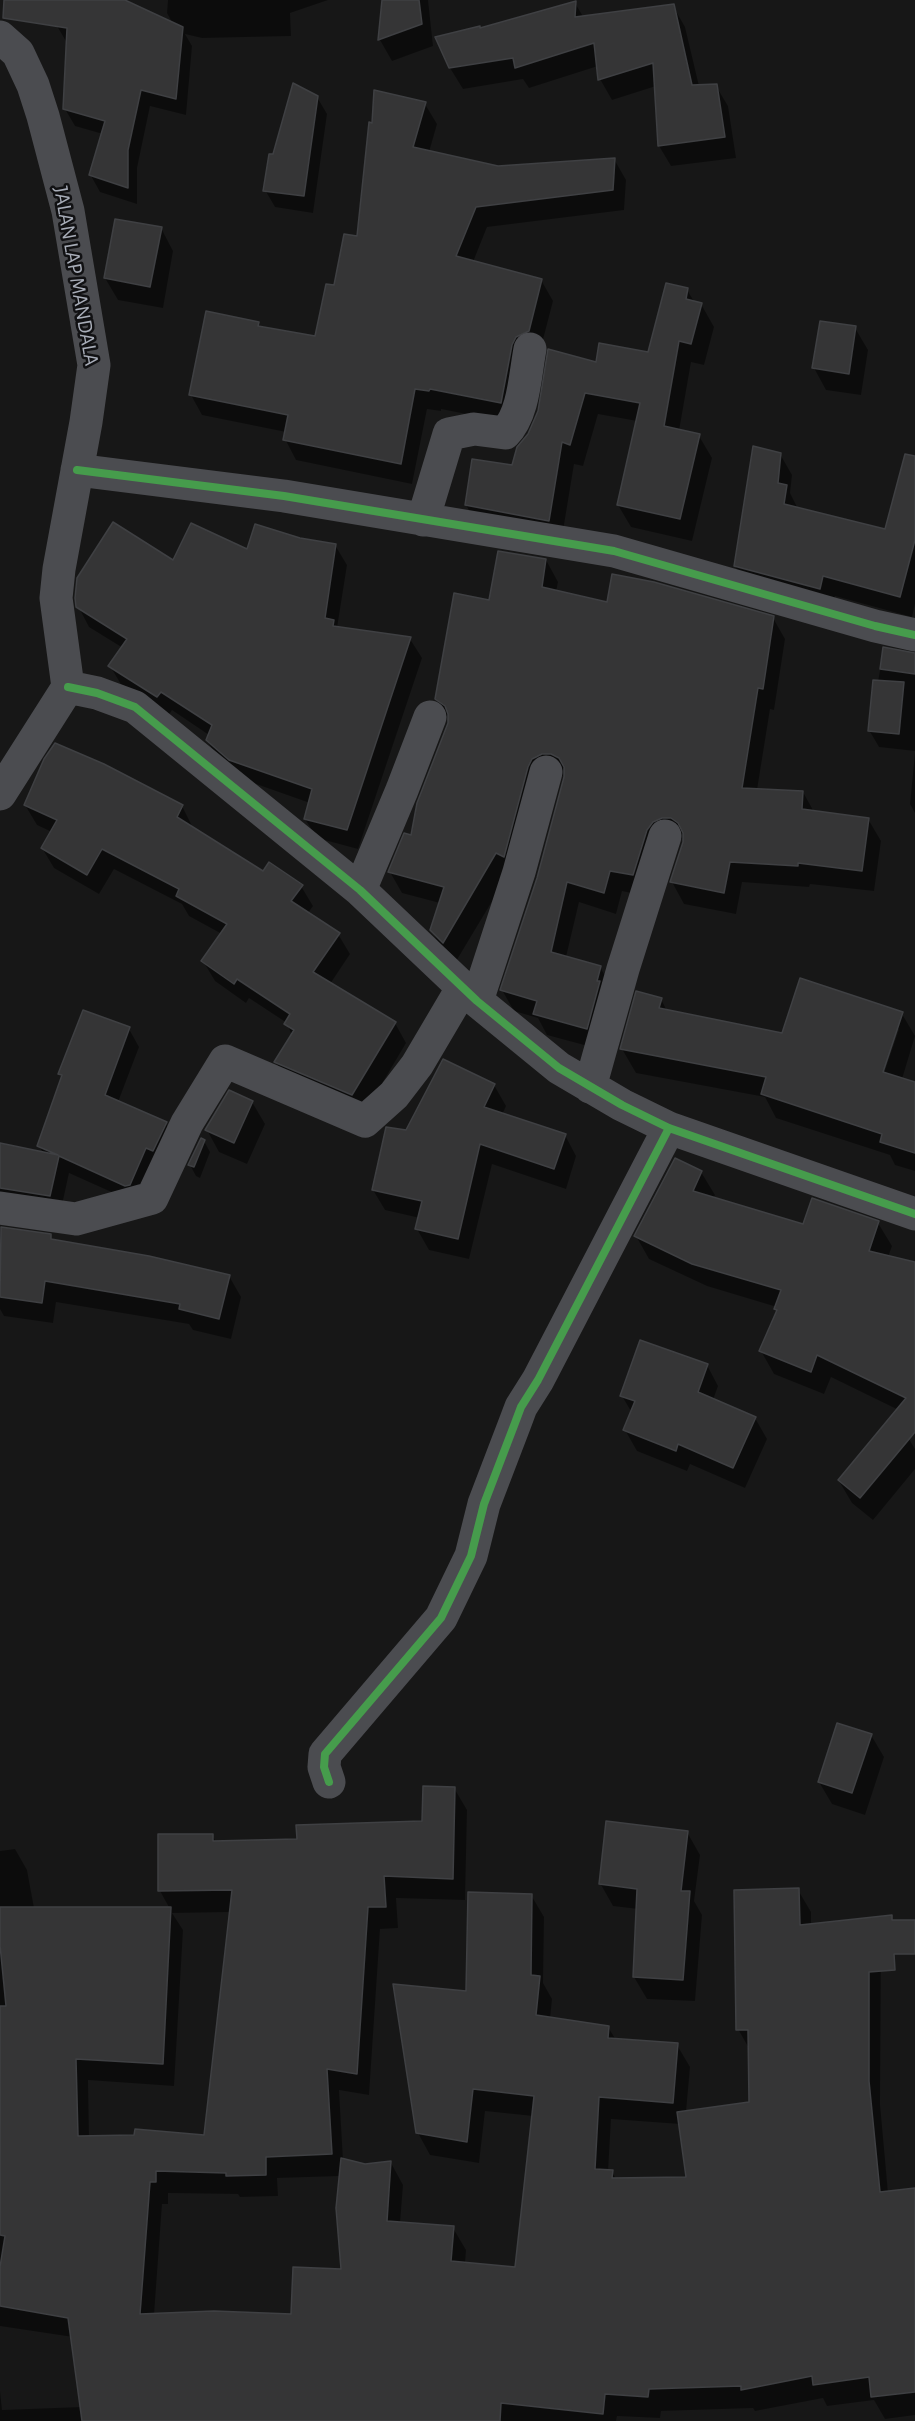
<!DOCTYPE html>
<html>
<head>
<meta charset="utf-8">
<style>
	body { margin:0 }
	canvas { display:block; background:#171717 }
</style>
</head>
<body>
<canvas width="915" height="2421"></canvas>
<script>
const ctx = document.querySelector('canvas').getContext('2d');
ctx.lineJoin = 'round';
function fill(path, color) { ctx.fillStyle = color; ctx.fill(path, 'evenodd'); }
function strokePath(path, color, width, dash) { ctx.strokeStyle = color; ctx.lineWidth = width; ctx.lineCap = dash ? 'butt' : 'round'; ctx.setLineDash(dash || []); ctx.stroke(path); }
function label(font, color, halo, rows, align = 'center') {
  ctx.font = font + ' "Alegreya Sans",sans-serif'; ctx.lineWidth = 5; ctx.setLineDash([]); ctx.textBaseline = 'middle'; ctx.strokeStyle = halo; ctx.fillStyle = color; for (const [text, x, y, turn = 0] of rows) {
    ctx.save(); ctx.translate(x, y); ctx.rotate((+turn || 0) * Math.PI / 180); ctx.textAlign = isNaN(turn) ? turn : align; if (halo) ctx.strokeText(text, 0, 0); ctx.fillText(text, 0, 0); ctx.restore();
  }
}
const shadow = new Path2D(`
	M65,0H120L136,5L173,24L167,13L168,0H328L290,13L291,36L202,38L185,34L192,46L186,115L150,106L137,168V204L100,192L90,174L103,134L75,126L65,109L67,43L57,26Z
	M384,0H428L433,46L392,61L380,40Z
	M575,3L584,18L673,6L685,27L699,86H716L728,106L736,158L671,166L659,146L656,86L612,100L600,79L598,66L529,88L523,79L463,89L450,68L480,29Z
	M317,97L327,114L313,213L275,207L265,190Z
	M425,104L437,124L429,152L498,168L614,159L626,180L624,210L487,227L473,262L541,280L553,301L540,351L512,423L441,409V411L427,409L412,484L296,460L285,439L286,432L202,415L191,395L258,323L261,328L316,338L335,287Z
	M161,228L173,251L163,308L118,300L105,278Z
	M687,290L695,303L701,304L714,327L704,365L691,362L679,431L699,436L712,458L692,541L631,527L618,505L637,421L598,414L583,466L574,464L561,543L479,527L466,505L513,467L597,364L649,354Z
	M855,328L868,350L861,395L826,390L814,368Z
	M780,454L792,475L790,493L798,509L886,531L915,503V604L912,617L835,596L832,609L747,587L735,566Z
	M299,540L335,545L347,565L337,628L410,639L422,658L358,849L317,838L305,819L310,803L242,779L219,760L207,740L209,735L172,710L168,716L122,686L110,666L123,648L89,627L78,606L174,562L248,551Z
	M546,560L558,582L556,592L608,603L773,618L785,639L774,710L770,709L757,790L803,792L814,812L868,819L881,841L874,891L810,884L809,887L742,882L736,914L684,904L672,882L685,839H673L645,896L622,891L616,914L579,902L566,957L600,967L612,988L599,1049L547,1035L538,1018L514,1011L502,990L538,878L566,776L553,775L509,873L455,963L444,952L431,930L440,903L402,893L390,872L412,837L449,721L437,699L490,601Z
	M884,649L915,654V751L879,747L869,730Z
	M915,753V813L910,804Z
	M25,805L182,806L193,828L263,873L301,886L313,906L308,913L338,934L350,954L330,984L395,1023L406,1043L364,1114L288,1082L276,1062L292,1036L287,1023L249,998L246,1003L215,981L203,961L222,934L189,916L182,904L114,869L99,894L54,868L42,848L52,832L37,825Z
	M661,999L667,1011L783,1034L902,1014L915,1036L902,1079L915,1083V1171L895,1165L890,1155L776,1118L765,1097L636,1073L622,1049ZM896,1029H899L882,1079L879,1078Z
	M129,1029L139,1047L118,1102L166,1124L176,1142L136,1203L69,1173L60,1214L0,1203V1163L44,1154L39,1146L63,1078L60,1074Z
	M443,1061L494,1085L506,1106L502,1115L565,1135L576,1156L566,1189L492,1164L469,1259L429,1250L417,1229L420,1218L385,1210L373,1190L407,1132Z
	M252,1102L265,1124L247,1164L219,1152L207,1130Z
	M204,1141L210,1152L200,1178L196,1176L190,1165Z
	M675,1160L701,1172L715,1195L713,1199L804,1226L878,1223L892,1246L888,1257L915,1263V1418L831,1377L824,1394L774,1374L761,1351L777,1312V1307L707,1286L649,1259L636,1236Z
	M0,1228L50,1236L54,1241L229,1276L241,1297L231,1339L193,1330L189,1324L56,1302L53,1323L4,1316L0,1309Z
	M707,1365L718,1386L713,1400L755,1418L767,1439L745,1488L690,1464L687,1471L637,1451L625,1430L632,1413L622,1396Z
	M909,1439L915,1449V1469L873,1520L852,1503L839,1481Z
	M871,1735L884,1757L865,1815L832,1804L819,1782Z
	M454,1788L467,1810L465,1900L396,1898L398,1928L380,1929L369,2095L339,2090L343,2160L364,2166L391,2163L403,2185L400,2223L453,2228L466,2250L465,2264L516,2269L533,2116L485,2111L479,2163L430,2155L418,2133L468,1993L531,1895L544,1917L543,1983L552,1999L550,2019L608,2027L616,2040L677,2045L690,2067L686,2112L750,2104V2050L738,2029L798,1890L811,1912V1925L881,1941L880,2104L888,2193L915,2189V2415L885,2419L874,2400L827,2406L823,2398L755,2411L753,2408L661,2411L660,2418L617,2416L616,2421H0V2391L2,2410L81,2407L73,2337L0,2326V1851L15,1849L27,1870L34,1908L170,1909L160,1891L212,1835L216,1842L299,1840L424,1823ZM231,1912L206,2137H89L88,2080L174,2086L183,1930L172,1913ZM611,2119L680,2124L688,2179H616L612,2172H608ZM341,2176L343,2270L292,2316L154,2315L162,2204H168V2193L238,2194L240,2197L278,2196L277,2178Z
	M687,1832L700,1855L694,1901L702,1915L695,2001L647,1999L634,1977L638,1909L613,1906L600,1883Z`);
const building = new Path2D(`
	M4,0H125L183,27L176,99L141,90L128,150V188L89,175L105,121L63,109L67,28L3,18Z
	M382,0H419L422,24L378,40Z
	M576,1L575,17L674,4L692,85L717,84L725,137L658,146L653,63L598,80L594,43L515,68L513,58L449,68L435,37L480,26V28Z
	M293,83L318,96L304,196L263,191L269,154H273Z
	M374,90L426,102L413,147L498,166L615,158L613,190L476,207L456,256L542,279L529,331L516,337L512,345L501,403L430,389L429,391L415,389L401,464L283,440L288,415L189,395L206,311L259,322L258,326L315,336L326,284L334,285L344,234L357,236L369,122L372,123Z
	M115,219L162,227L150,287L104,278Z
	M666,283L688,288L686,299L702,303L691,344L679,341L664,426L700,434L680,519L617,505L640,403L585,393L570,445L562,442L549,521L465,505L472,459L512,465L517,447L528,434L538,411L548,349L596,362L599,343L648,352Z
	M820,321L856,326L849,374L812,368Z
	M753,446L781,453L778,483L787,485L784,504L885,529L905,454L915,456V540L900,597L823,576L820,589L734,566Z
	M113,522L173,560L191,523L247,549L255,524L300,538L336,544L325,618L334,620L333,626L411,637L347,830L304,819L312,789L229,760L206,740L212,725L161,692L157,697L108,666L127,639L76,607L75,598L77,578Z
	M498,551L546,559L542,587L607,602L612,574L654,582L774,616L763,689L758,688L742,788L803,791L802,809L869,818L862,871L798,863V866L730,862L724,893L670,882L683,842V833L678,823L671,818H662L653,822L647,830L633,875L610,871L604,893L567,882L551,952L601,966L597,981H600L587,1029L533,1014L537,1001L500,990L537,878L564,777V767L559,758L551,754H542L532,759L528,767L504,857L496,853L443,943L430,930L444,887L388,872L404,833L411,835L417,803L448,723V714L445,706L435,699L454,593L489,600Z
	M883,647L915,653V674L880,669Z
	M873,680L904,682L899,734L868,731Z
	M55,743L104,764L183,805L177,817L263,871L269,862L303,885L291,901L340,933L313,972L396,1022L352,1095L274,1062L294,1030L284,1024L290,1014L237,979L234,984L201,961L227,924L176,896L179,889L102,849L87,875L41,848L57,820L24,805L44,759Z
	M800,978L903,1012L883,1072L915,1082V1153L880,1142L882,1134L761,1094L766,1077L620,1049L636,991L662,998L659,1008L782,1033Z
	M83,1010L130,1027L105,1095L167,1122L153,1151L146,1148L130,1185L125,1186L59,1156L50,1196L0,1188V1143L58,1155L37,1146L62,1075L58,1074Z
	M443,1059L495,1084L484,1107L566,1134L554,1169L480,1144L458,1239L415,1229L422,1201L372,1190L386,1127L406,1130Z
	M229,1090L253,1101L234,1143L205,1130Z
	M201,1138L205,1140L194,1167L188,1165Z
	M675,1158L702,1171L693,1191L803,1224L812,1198L879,1221L869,1251L915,1262V1432L860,1498L838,1480L906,1398L817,1355L811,1372L759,1351L777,1310L774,1309L781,1290L692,1264L634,1236Z
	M1,1227L51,1234V1239L149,1256L230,1275L219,1319L179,1309L180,1304L45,1281L42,1303L0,1297Z
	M640,1340L708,1364L698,1392L756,1417L733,1468L678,1444L676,1451L623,1430L635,1401L620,1396Z
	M837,1723L872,1734L852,1793L818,1782Z
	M423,1786L455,1787L453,1879L384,1876L386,1907H368L357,2074L327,2069L332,2154L266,2157V2175L226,2176V2173L156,2171V2182H150L140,2314L214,2311L291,2314L293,2267L341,2269L336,2208L341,2158L365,2164L391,2161L387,2221L454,2226L451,2261L515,2267L534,2096L473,2089L467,2142L416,2133L393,1984L466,1991L468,1892L532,1894L531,1975L540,1976L536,2015L609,2026L608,2038L678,2043L673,2103L599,2097L595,2169L613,2170L612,2178L686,2177L677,2112L749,2102L748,2030H736L734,1890L799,1888L800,1925L892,1915V1920H915V1954H894L895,1970L869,1972V2081L880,2192L915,2188V2392L871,2397L869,2377L813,2385L812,2376L741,2390V2386L649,2389L648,2397L605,2394L603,2414L501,2403L500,2421H82L68,2318L0,2306V2267L5,2236L0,2235V2006H6L0,1945V1907H171L163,2064L76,2059L78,2136L134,2135L135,2129L204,2135L232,1890L158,1891V1834H213V1841L297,1839L296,1825L422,1821Z
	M606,1821L688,1831L681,1891H690L683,1980L633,1977L637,1889L599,1884Z`);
const street = new Path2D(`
	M0,37L18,53L33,85L43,116L68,211L94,365L86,422L59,569L56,598L68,687L0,794
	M77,470L284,496L614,551L875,626L915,635
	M423,520L449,434L474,429L505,433C524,414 525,375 530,349
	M68,687L97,693L135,707L360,890L477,1001L559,1068L622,1105L669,1128L915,1214
	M360,890L402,790L430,717
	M477,1001L519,872L546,772
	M590,1087L623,969L665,836
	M0,1208L76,1219L152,1198L187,1123L225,1061L365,1121L394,1095L417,1065L463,987
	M329,1782L324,1767L325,1754L441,1618L471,1556L484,1504L515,1423L521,1407L538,1380L669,1128`);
const cycleway = new Path2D(`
	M77,470L284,496L614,551L875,626L915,635
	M68,687L97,693L135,707L360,890L477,1001L559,1068L622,1105L669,1128L915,1214
	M329,1782L324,1767L325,1754L441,1618L471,1556L484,1504L515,1423L521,1407L538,1380L669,1128`);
const streetNames = [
	["JALAN LAP MANDALA",76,276,80]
];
fill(shadow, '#0007');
fill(building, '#353536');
strokePath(building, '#3f4043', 1.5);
strokePath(street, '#4b4c50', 33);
strokePath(cycleway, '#469c4c', 8);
label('21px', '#a8adb8', '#111113', streetNames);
</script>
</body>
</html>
